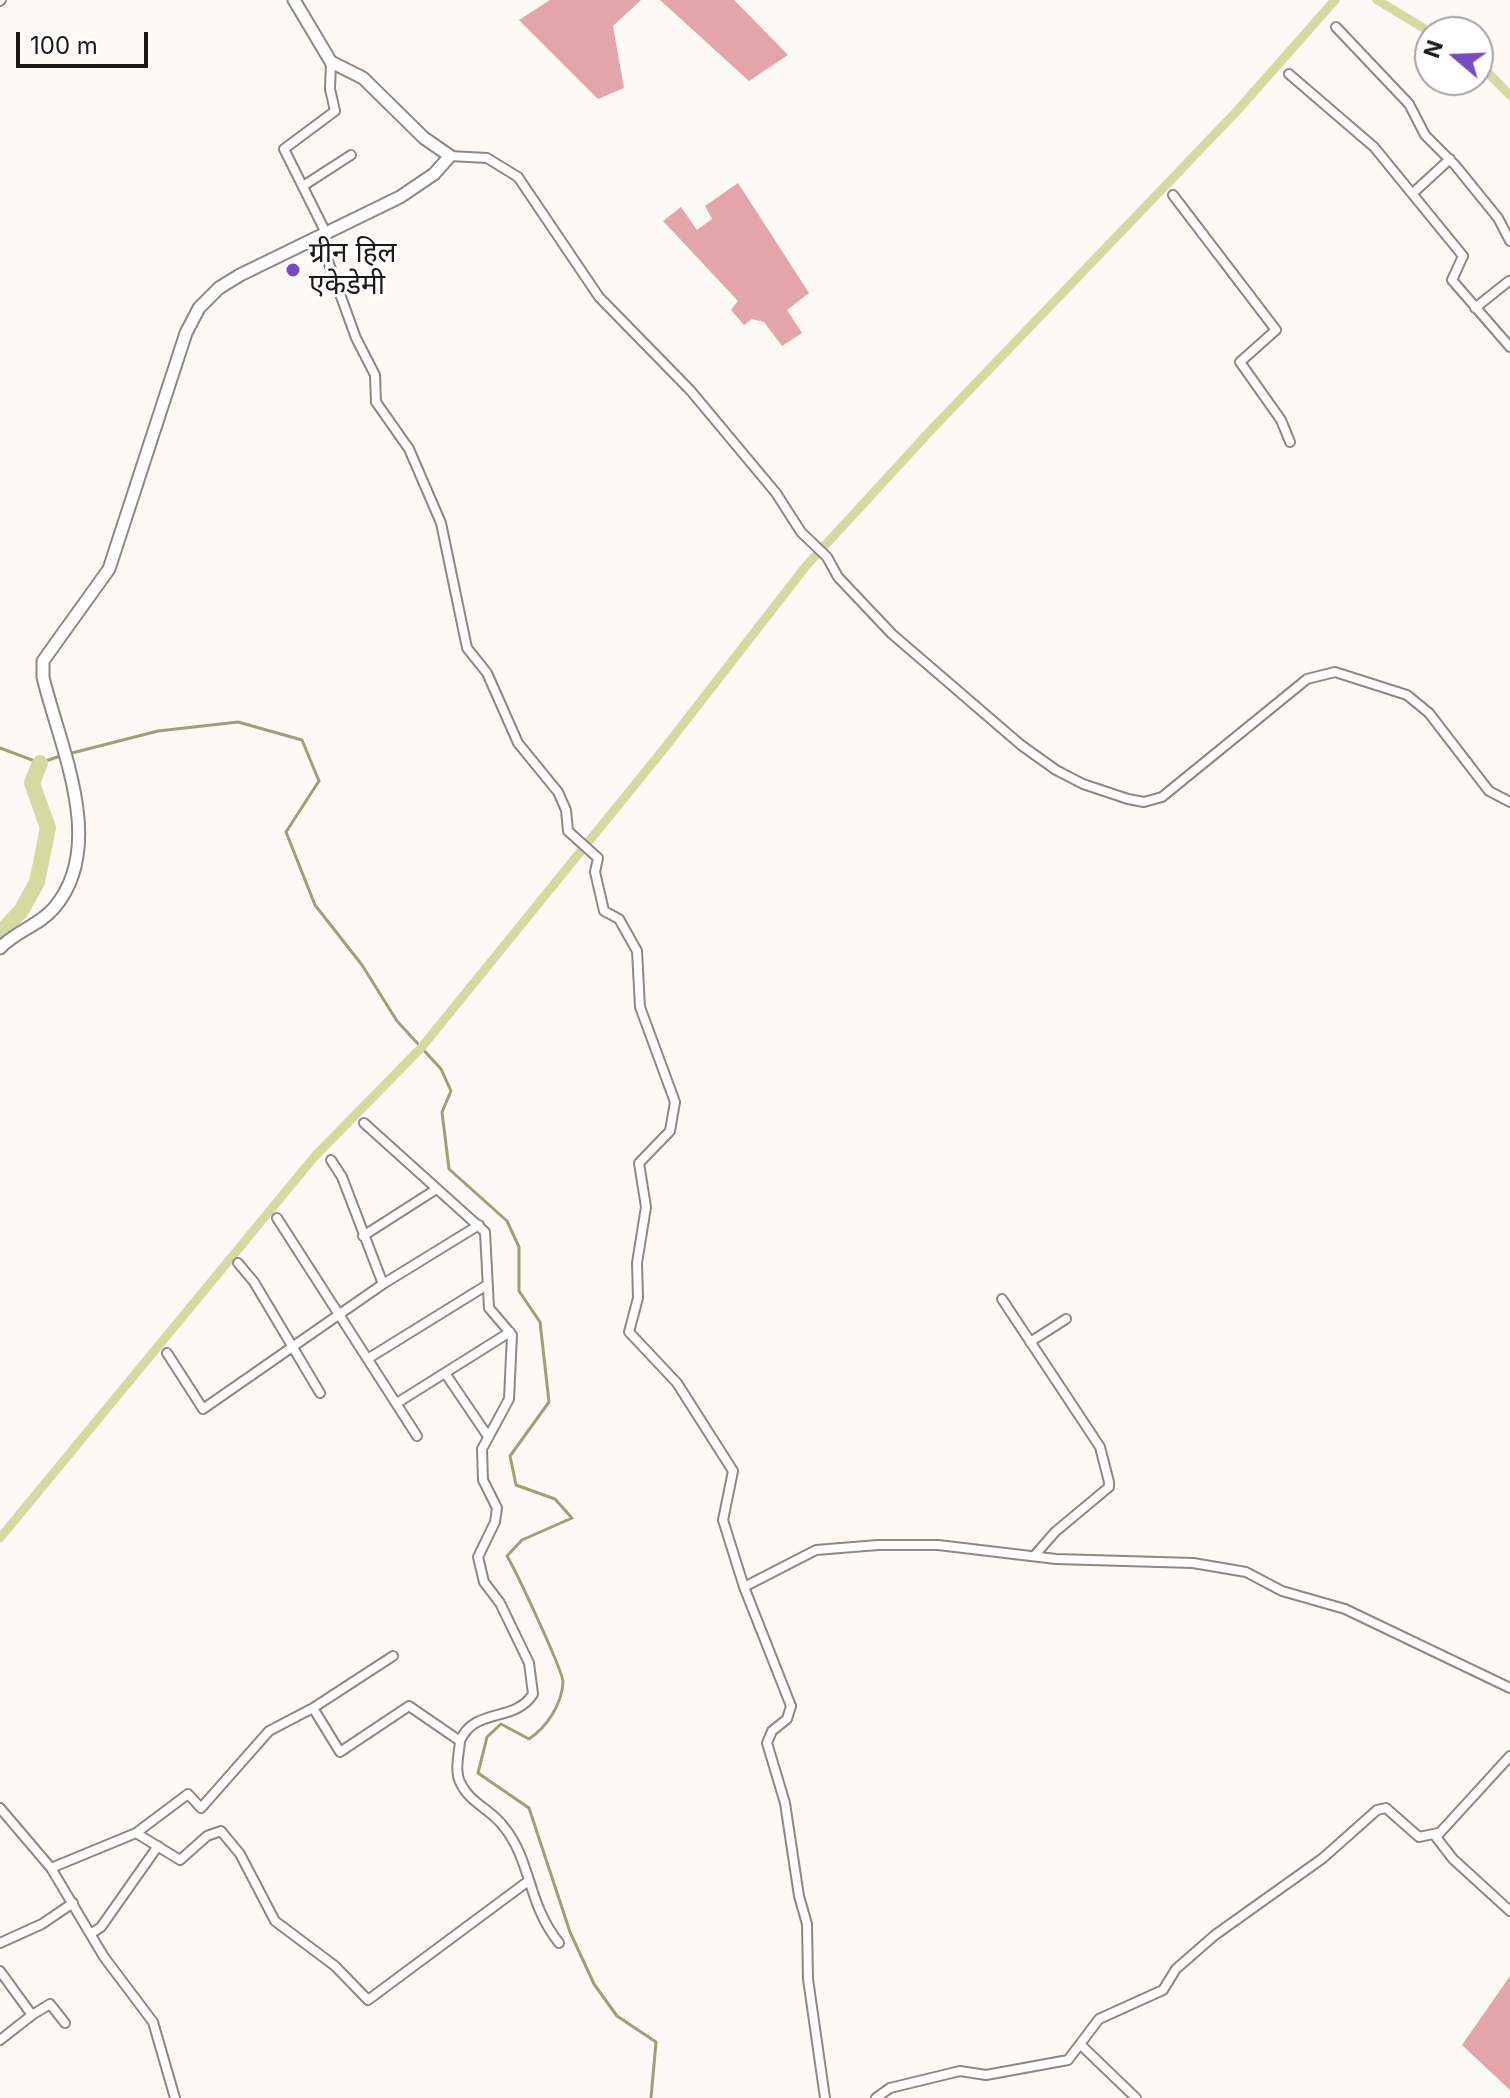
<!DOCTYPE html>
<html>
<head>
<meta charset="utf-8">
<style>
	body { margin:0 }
	#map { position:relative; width:1510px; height:2098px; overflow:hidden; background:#fdf9f5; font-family:Inter,sans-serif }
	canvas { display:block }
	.north { position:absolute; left:1414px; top:16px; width:80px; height:80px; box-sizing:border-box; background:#fff; border:2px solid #a4a3a3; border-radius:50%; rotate:289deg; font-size:22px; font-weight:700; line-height:32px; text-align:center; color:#1b1a18 }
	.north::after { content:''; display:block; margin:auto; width:28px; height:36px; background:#7849c1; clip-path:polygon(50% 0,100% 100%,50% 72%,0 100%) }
	.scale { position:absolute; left:16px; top:32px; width:132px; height:36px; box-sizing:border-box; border:4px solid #1b1a18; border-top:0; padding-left:10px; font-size:24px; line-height:28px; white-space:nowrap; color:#1b1a18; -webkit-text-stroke:6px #fff; paint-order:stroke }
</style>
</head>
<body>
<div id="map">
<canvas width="1510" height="2098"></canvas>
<div class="north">N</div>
<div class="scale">100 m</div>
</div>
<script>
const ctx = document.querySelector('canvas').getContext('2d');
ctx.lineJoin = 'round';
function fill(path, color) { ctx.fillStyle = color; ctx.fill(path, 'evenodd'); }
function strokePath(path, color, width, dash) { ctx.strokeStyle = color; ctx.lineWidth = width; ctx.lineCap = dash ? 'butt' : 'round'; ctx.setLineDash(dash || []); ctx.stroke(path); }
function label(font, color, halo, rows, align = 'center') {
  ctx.font = font + ' Inter,"Noto Sans Devanagari",sans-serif'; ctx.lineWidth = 6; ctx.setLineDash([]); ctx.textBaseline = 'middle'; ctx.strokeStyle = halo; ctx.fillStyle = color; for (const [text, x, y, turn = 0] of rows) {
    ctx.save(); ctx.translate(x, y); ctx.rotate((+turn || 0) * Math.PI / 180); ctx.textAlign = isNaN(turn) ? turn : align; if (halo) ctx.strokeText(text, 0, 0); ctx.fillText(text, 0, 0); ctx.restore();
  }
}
const forest = new Path2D(`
	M550,0H641L613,26L624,88L598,99L519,20Z
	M660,0H734L788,55L749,81Z
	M738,183L809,293L787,310L802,333L782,346L764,322L752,319L744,325L731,310L738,301L663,221L681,207L697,230L712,219L705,206Z
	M1510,1976V2090L1462,2045Z`);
const stream = new Path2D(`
	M0,748L40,763L60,756
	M68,754L158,731L238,722L302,740L319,781L286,832L315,905L362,965L397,1021L441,1069L451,1091L442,1112L449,1169L507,1221L519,1247V1291L540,1322L549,1402L510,1456L516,1485L555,1499L572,1518L522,1540L507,1556C516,1571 563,1671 563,1682C562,1704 547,1727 529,1739L501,1724L487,1737L478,1773L529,1808L570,1932L594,1984L617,2016L656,2042L651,2098`);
const canal = new Path2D(`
	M1377,0L1430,32
	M1478,63L1510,95
	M0,1538L315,1156L421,1048L663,750L806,566L931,430L1236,112L1335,0`);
const river = new Path2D(`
	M0,933L21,911L37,882L48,828L32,783L40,763`);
const street = new Path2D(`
	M0,1L1,0
	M1336,27L1409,104L1425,135L1455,165L1498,218L1510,241
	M1289,74L1374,147L1463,256L1452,280L1510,347
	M450,156L487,158L518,177L599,297L690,390L776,493L801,532L827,557L838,577L892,634L1021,745L1056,770L1083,784L1128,799L1144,802L1162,797L1307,679L1335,672L1407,695L1429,713L1489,791L1510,802
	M303,186L351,155
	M1413,193L1450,159
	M1173,195L1276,330L1240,362L1281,420L1290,442
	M327,235L284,149L335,111L330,89L331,62
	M320,239L356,338L375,375L376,402L409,449L441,523L467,648L487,673L518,743L558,792L566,810L568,831L598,858L595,872L604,911L619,919L637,951L640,1007L675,1102L670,1131L639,1163L646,1207L637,1263L638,1298L629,1332L677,1383L733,1471L723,1520L744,1587L791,1706L787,1719L772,1731L767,1743L785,1803L799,1896L807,1924L808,1979L825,2098
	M1475,308L1509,281
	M364,1123L485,1232L489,1308L512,1335L509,1399L482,1449L483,1480L497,1508L495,1522L478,1557L484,1582L500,1603L529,1663L533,1694C515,1723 474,1707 460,1741
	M331,1160L342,1177L383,1284
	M277,1218L417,1436
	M363,1236L435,1190
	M238,1263L254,1282L320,1393
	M1002,1299L1100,1447L1109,1482V1487L1055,1532L1035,1555
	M1030,1342L1066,1319
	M167,1353L203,1409L383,1284L479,1225
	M369,1358L487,1285
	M445,1373L487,1435
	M397,1403L510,1332
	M744,1587L816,1550L878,1545H938L1056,1559L1193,1563L1246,1572L1282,1591L1345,1609L1510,1688
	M313,1708L393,1656
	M1510,1756L1436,1837L1453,1859L1510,1911
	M0,1808L51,1868L104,1957L153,2022L175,2098
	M136,1833L188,1794L201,1808L269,1731L313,1708L340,1752L409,1706L460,1741C459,1755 454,1772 461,1784C470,1803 492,1810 504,1827C532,1862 527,1903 559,1943
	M51,1868L136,1833L180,1860L207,1836L221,1831L240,1854L275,1921L335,1966L368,2000L527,1882
	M92,1933L101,1927L158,1846
	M0,1943L42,1924L73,1903
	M0,1971L32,2015L0,2040
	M32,2015L50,2004L65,2023
	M1082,2046L1136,2098
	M876,2098L890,2088L960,2071L986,2075L1068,2060L1099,2019L1163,1990L1176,1969L1215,1935L1323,1858L1377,1810L1386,1808L1419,1837L1438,1833`);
const secondary = new Path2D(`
	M0,948C16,931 40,925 54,908C108,845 59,745 43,677V661L109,569L186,333L199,308L219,288L240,275L400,197L434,174L450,156L424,138L363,78L331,62L294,0`);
const markers = [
	[293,270,8,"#7849c1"]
];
const poiNames = [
	["ग्रीन हिल",309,254],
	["एकेडेमी",309,286]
];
fill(forest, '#e4a5aa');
strokePath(stream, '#9ca178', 3);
strokePath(canal, '#d4dba1', 9);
strokePath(river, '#d4dba1', 16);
strokePath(street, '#8d8885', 12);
strokePath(secondary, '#8d8885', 15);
strokePath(street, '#fff', 8);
strokePath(secondary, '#fff', 11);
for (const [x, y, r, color] of markers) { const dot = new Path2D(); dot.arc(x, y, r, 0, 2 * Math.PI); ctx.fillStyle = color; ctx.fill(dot); strokePath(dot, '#fff', 3); }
label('28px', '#1b1a18', '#fff', poiNames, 'left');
</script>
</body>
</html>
